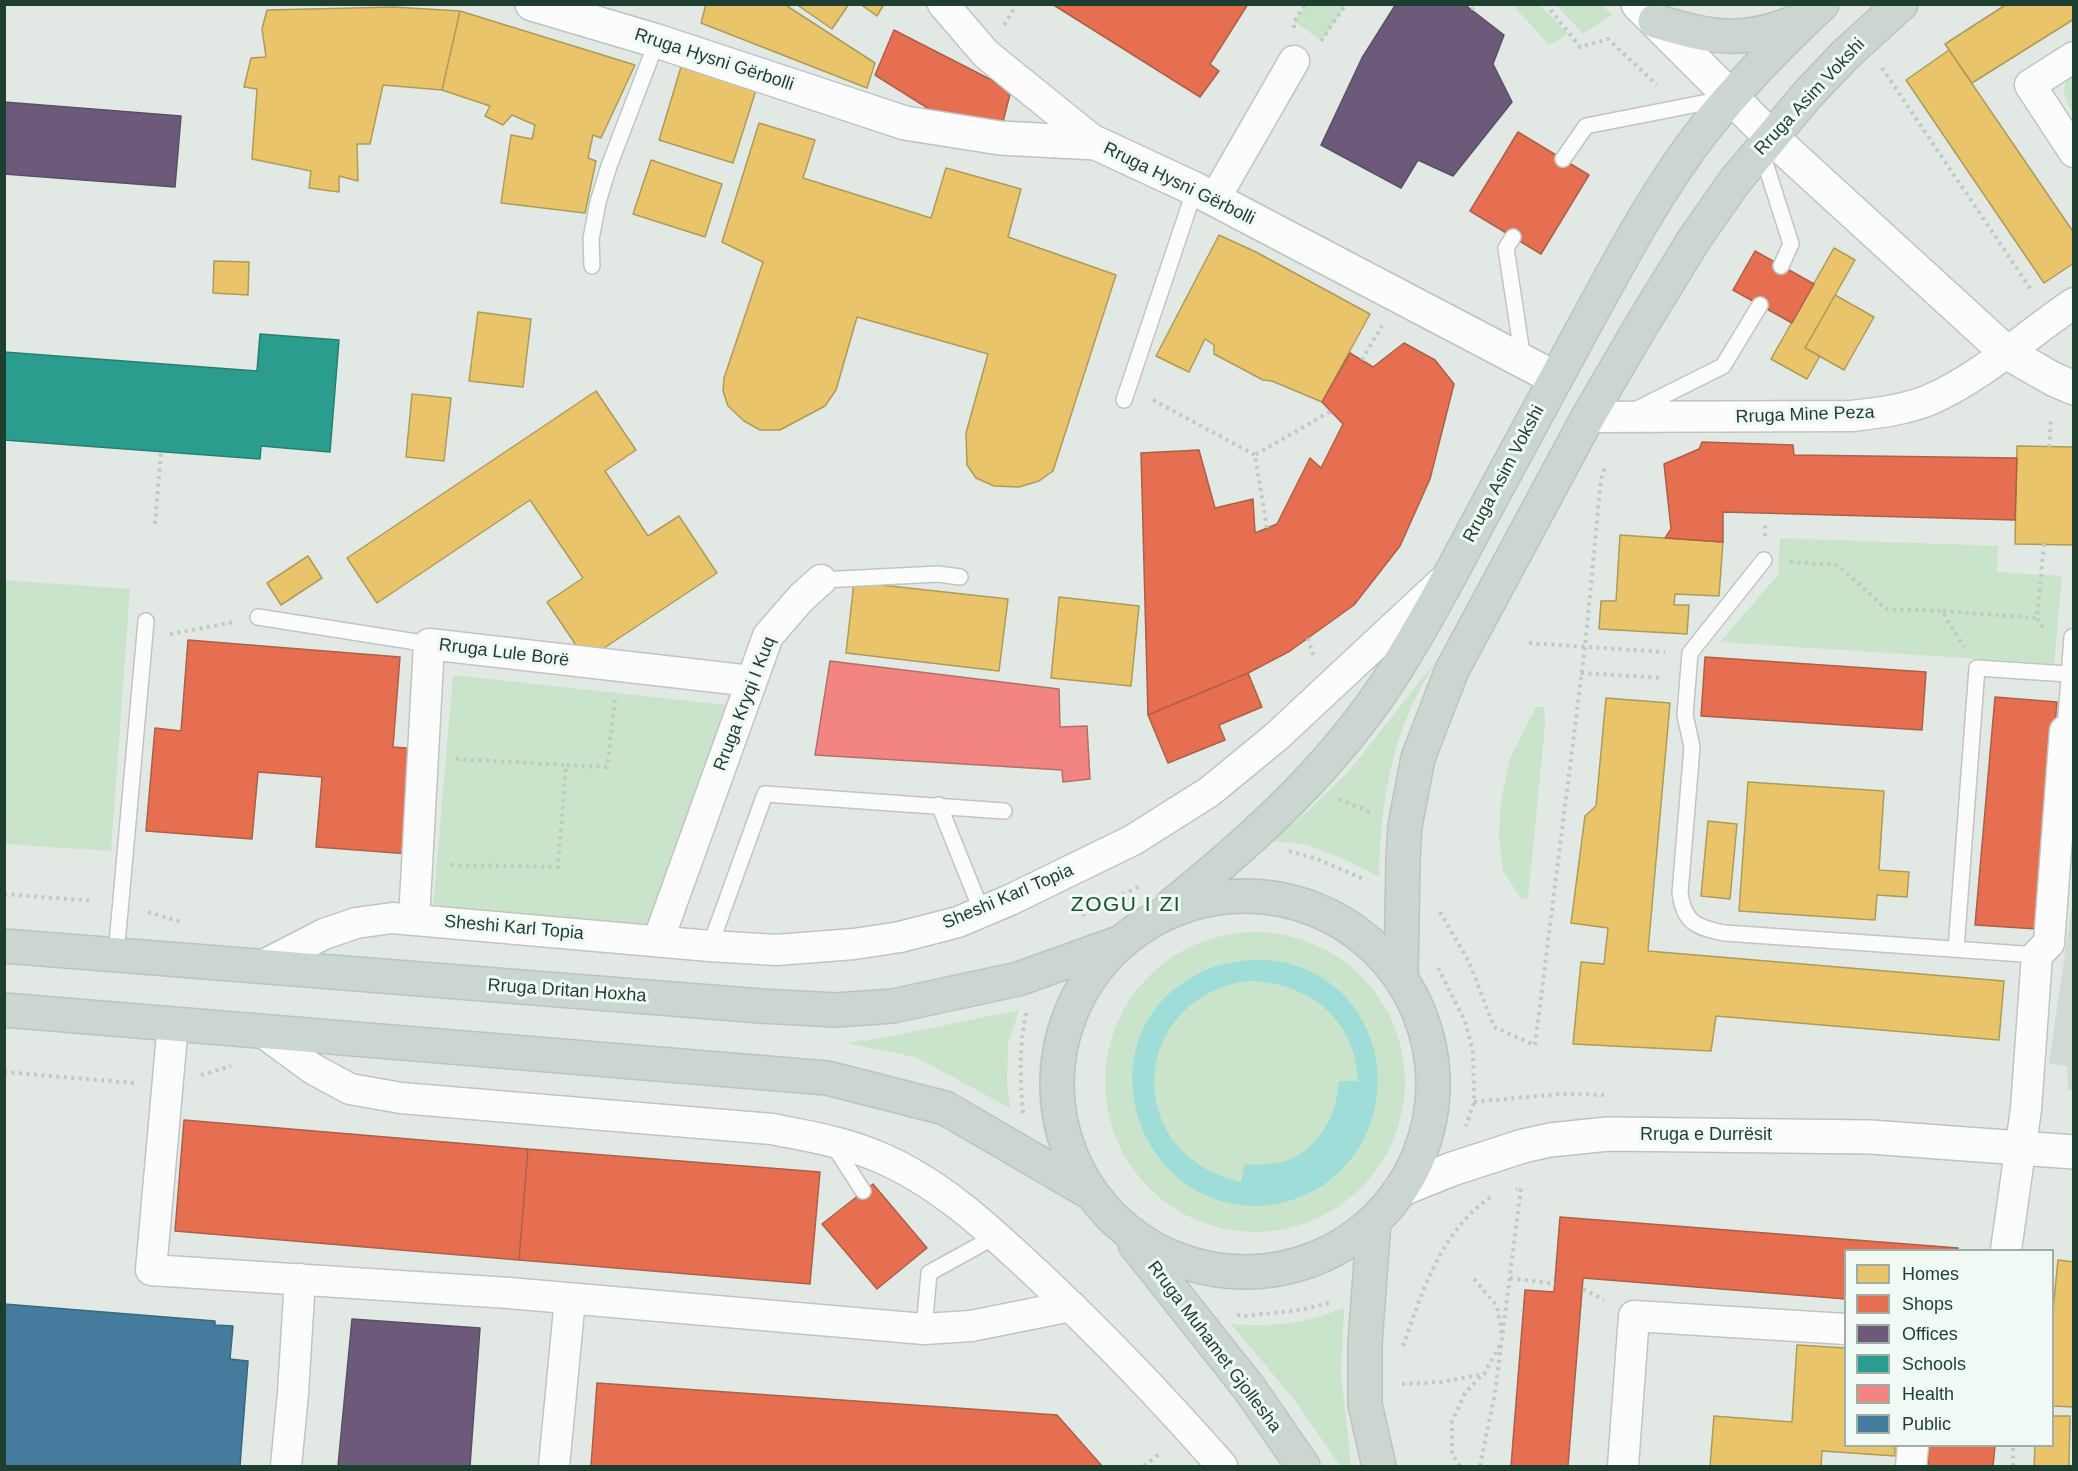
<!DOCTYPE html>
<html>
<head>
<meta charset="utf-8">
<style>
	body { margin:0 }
	#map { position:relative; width:2078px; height:1471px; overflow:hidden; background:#e2e9e5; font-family:Arial,sans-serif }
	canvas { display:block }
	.frame { position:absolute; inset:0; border:6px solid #1e3e2f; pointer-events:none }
	.legend { position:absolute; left:1844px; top:1249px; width:210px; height:198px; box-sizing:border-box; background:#f0f9f3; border:2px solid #9caea5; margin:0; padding:8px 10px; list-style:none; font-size:18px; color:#1e3e2f }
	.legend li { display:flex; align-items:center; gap:12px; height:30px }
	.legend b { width:30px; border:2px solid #9caea5 }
</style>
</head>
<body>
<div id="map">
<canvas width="2078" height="1471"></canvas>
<div class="frame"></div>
<ul class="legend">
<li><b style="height:16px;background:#e9c46a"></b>Homes</li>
<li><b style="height:16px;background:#e76f51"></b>Shops</li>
<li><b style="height:16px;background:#6d597a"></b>Offices</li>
<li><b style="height:16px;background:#2a9d8f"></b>Schools</li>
<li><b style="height:16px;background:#f28482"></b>Health</li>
<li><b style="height:16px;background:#457b9d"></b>Public</li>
</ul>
</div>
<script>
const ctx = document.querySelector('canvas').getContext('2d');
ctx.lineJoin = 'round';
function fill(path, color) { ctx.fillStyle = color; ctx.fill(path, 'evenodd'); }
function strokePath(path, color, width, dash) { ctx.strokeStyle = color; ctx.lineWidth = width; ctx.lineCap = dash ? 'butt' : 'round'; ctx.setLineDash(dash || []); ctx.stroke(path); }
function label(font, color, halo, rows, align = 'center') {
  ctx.font = font + ' Arial,sans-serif'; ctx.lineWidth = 6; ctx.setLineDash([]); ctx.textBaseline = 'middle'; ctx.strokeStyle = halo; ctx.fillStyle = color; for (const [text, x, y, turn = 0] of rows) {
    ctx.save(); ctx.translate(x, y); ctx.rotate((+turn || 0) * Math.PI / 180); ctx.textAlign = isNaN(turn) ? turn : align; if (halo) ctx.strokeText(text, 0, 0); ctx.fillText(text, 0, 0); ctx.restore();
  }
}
const built = new Path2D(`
	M2073,898V1090H2068L2067,1066L2049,1063Z`);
const green = new Path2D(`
	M1305,5V4L1346,5L1322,41L1294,22Z
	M1513,5H1540L1568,34L1549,45Z
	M1556,5H1601L1612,15L1583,34Z
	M2073,73V113C2065,99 2058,86 2073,73Z
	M1780,538L1998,546L1997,572L2062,576L2054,664L1720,642L1778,575Z
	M4,580L130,589L111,851L5,844Z
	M1436,661C1429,674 1420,688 1414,701C1388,756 1380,817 1379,877L1351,862L1307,845L1272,841L1308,811L1349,771Z
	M453,675L735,706L651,924L433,908Z
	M1536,707H1544L1545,726L1528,898L1522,900L1503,871L1499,838L1501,800L1510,758Z
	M1105 1082a150 150 0 1 1 300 0a150 150 0 1 1-300 0Z
	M1019,1010L1008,1044L1007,1082L1010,1108L915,1057L846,1043L882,1038Z
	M1344,1308L1341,1373L1351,1466H1340L1297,1403L1231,1324C1276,1327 1303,1324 1344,1308Z`);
const water = new Path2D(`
	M1250,960C1263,960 1277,960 1290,964C1392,992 1408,1128 1323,1185C1303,1198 1279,1206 1255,1206C1132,1204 1084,1036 1194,976C1211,966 1230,962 1250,960ZM1246,981C1307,981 1356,1018 1358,1081H1339C1337,1117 1316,1155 1278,1163C1267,1165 1256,1164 1245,1164L1241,1182C1122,1156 1127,1001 1246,981Z`);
const homes = new Path2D(`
	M706,4H784L875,63L867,88L701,23Z
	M796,4H849L832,29Z
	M860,4H884L877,16Z
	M2007,4H2074V19L1972,83L1945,44Z
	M394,7L460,11L442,90L383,85L370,144H357L358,181L339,176V192L309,188L311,171L252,159L257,89L244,87L251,58L266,57L262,29L267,10Z
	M460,11L635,65L601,138L593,135L588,158L596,161L585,213L501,203L511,135L532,139L535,125L512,115L503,125L485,116L490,106L442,90Z
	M1949,50L2074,233V263L2044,283L1906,80Z
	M681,67L756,90L733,163L659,140Z
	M759,123L815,140L803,178L931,218L946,168L1021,189L1008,237L1116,275L1053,471L1039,481L1019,487L994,486L976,478L967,465L966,433L988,354L857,317L836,390L825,406L780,430H760L744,421L728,406L723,391L724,378L763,262L722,242Z
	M651,160L722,184L705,237L633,214Z
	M1219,235L1256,252L1370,314L1322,402L1272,381L1263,380L1214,354V345L1205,339L1189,372L1156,356Z
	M1834,248L1855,260L1805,348L1820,356L1807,379L1771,359Z
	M214,261L249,262L248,295L213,293Z
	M1835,295L1874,317L1844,370L1805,348Z
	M478,312L531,319L523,387L469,381Z
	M596,391L636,450L605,471L648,536L679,516L717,573L586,660L547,602L583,578L530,500L377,603L347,558Z
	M412,394L451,398L444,461L406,457Z
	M2017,446L2074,447V545L2015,544Z
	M1620,535L1723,542L1719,596L1675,594L1674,605H1689L1687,634L1599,629L1601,601H1616Z
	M308,556L322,578L281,605L267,583Z
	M854,582L1008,599L999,671L846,653Z
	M1059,597L1139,606L1131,686L1051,678Z
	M1606,698L1670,703L1648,951L2004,981L1999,1040L1716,1016L1711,1051L1573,1044L1581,962L1604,964L1608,928L1571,923L1585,816L1596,806Z
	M1748,782L1884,791L1879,870L1909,872L1907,897L1877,895L1875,920L1739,911Z
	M1708,821L1737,824L1730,899L1701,896Z
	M2058,1260L2074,1262V1407L2052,1406V1320Z
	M1797,1345L1846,1348V1446H1895V1456L1822,1451L1821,1466H1710L1714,1416L1792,1422Z
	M2052,1416H2070L2069,1466H2034L2035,1446H2052Z`);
const shops = new Path2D(`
	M1052,4H1248L1210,64L1219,71L1200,97Z
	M894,30L1011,90L1002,126L937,114L875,75Z
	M1518,132L1589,175L1541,254L1470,211Z
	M1755,251L1814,284L1792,323L1733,290Z
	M1404,343L1435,360L1454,384L1430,479L1400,546L1354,605L1290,651L1248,673L1148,715L1141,453L1199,450L1215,508L1253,499L1255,533L1277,524L1310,458L1321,468L1343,424L1322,402L1350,353L1373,367Z
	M1702,442L1793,445L1794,455L2017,458L2015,520L1723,512V542L1665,538L1671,529L1664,464L1699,449Z
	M188,640L400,657L393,747L419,749L410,854L316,847L322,777L258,772L252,839L146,831L155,728L181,731Z
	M1705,657L1926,672L1922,730L1701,716Z
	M1248,673L1262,707L1219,725L1225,740L1168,763L1148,715Z
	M1995,697L2057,702L2037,929L1975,925Z
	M184,1120L528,1149L519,1260L175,1231Z
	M528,1149L820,1172L810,1284L519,1260Z
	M873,1184L927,1248L877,1289L822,1224Z
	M1560,1217L1958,1248V1250H1846V1299L1583,1278L1568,1466H1511L1525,1290L1554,1292Z
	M597,1383L1057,1415L1102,1466H591Z
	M1929,1446H1995L1993,1466H1928Z`);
const offices = new Path2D(`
	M1396,4H1464L1504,35L1493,64L1512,102L1453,176L1418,160L1401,188L1321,145L1362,58Z
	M4,102L181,116L175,187L4,174Z
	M352,1319L480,1328L470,1466H338Z`);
const schools = new Path2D(`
	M260,334L339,340L330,452L261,446L260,459L4,440V352L257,371Z`);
const health = new Path2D(`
	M830,661L1059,689L1060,727L1087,726L1090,779L1063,782L1062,770L815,755Z`);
const public = new Path2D(`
	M4,1304L215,1321V1325L233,1326L230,1359L248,1361L240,1466H4Z`);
const path = new Path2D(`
	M1546,4L1580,47L1608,39L1657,85
	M1472,10L1476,4
	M1004,25L1017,4
	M1294,28V22L1305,4
	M1321,41L1346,4
	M1882,68L2032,291
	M1362,360L1382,326
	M1153,400L1255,455
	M2049,447L2051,418
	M155,524L161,452
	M1267,528L1255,455L1331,411
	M1765,536V525
	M2044,544L2037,618L2045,631
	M1790,562L1838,565L1886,609L1942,611L1964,647
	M1943,611L2037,618
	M170,634L234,622
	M1308,638L1313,655
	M1529,643L1665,652
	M1581,673L1663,678
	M456,759L566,765
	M1339,799L1370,812
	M1289,851L1317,859L1366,880
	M451,865L558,867L566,765L607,767L615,700
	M4,894L93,901
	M148,912L181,922
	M1440,912L1469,962L1494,1027L1535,1045L1585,647L1601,479L1605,467
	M1091,914L1097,907
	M1082,915L1142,885
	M1438,968L1465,1021L1473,1052L1474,1102L1466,1126
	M4,1072L135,1083
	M201,1075L231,1066
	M1474,1102L1560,1094L1609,1095
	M1023,1113C1020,1074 1019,1051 1026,1013
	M1510,1278L1555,1284
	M1474,1279L1497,1306L1502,1336
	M1583,1289L1604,1300
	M1237,1315L1245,1316L1300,1310L1333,1302
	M1403,1346C1423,1290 1440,1232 1492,1196
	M1402,1384L1442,1382L1484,1374L1501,1343
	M1144,1466L1159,1454
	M1460,1466L1452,1454V1422L1465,1393L1483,1374
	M1480,1466L1495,1393L1521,1188L1516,1189
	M2013,1466V1446`);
const lane = new Path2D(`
	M1761,150L1791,244L1781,266
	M1563,159L1586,126L1723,99
	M1513,237L1506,248L1523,360
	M592,266L591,239L598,202L609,166L657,41
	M1124,400L1195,189
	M1635,410L1723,366L1760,305
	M1764,560L1690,653L1685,715L1692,747L1680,893C1684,923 1697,928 1725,933L2037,955
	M821,580L938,574L960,577
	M258,617L429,644
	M2065,731L2072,637
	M939,805L982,912
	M710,946L765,794L1004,811
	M1956,949L1977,668L2068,674
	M116,955L146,621
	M832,1143L863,1191
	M924,1329L929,1273L996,1236`);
const street = new Path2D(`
	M943,4L986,54L1096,143
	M2074,57L2030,85L2074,152
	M1214,200L1294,61
	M1588,417L1852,416C1878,413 1904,410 1929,400C1979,379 2028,334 2074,303
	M414,920L429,644L751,681
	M658,941L768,636L801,598L821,580
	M260,967L324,934L356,923L392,918L710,946L776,950L854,944L900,937L958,922L1010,900L1133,840L1209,792L1276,737L1441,583
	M173,1023L151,1270L509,1293L924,1329L971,1326L1071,1306
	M261,1031L313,1069L350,1089L401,1098L772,1129C806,1136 841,1141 874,1155C937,1180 989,1229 1039,1276C1103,1336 1164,1400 1222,1466
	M2006,1250L2026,1109L2037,955L2049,943L2065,731L2074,732
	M286,1466L293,1393L300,1279
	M554,1466L570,1299
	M1623,1466L1634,1316L1846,1329
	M1911,1466L1913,1446`);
const secondary = new Path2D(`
	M532,4L657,41L905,123L1000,138L1096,143L1195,189L1555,378
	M1638,4L1771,137L2006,352L2053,379L2074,388
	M1400,1190L1452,1169L1523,1146L1550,1140L1608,1134L1871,1137L2074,1152`);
const primary = new Path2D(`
	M1655,21C1712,38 1745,45 1802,19
	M1057 1084a188 188 0 1 1 376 0a188 188 0 1 1-376 0Z
	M1172,905C1255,838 1335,765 1393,674C1425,623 1453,570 1481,517C1516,451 1552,385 1588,319C1623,255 1658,189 1702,132C1737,88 1781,42 1822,4
	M4,946L761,1006L836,1010L893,1006L1018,979L1116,944
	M1401,979L1403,860L1405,826L1418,758L1452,670L1588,417L1641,326L1695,238L1735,181L1808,94L1846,54L1901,4
	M4,1010L827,1078L945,1108L1089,1192
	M1374,1221L1365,1343V1404L1379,1466
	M1135,1244L1249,1388L1303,1466`);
const streetNames = [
	["Rruga Hysni Gërbolli",714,60,18],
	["Rruga Asim Vokshi",1810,97,-47],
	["Rruga Hysni Gërbolli",1179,184,26],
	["Rruga Mine Peza",1805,415,-2],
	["Rruga Asim Vokshi",1504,474,-62],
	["Rruga Lule Borë",504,653,7],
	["Rruga Kryqi I Kuq",745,704,-69],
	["Sheshi Karl Topia",1008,897,-23],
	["Sheshi Karl Topia",514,928,5],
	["Rruga Dritan Hoxha",567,991,4],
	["Rruga e Durrësit",1706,1135],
	["Rruga Muhamet Gjollesha",1214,1347,53]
];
const quarterNames = [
	["ZOGU I ZI",1126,905]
];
fill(built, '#cfdbd4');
fill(green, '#cae4cc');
fill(water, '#9eddd8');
fill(homes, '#e9c46a');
strokePath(homes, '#ac9c58', 1.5);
fill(shops, '#e76f51');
strokePath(shops, '#ab6047', 1.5);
fill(offices, '#6d597a');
strokePath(offices, '#555164', 1.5);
fill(schools, '#2a9d8f');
strokePath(schools, '#268072', 1.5);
fill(health, '#f28482');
strokePath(health, '#b26f69', 1.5);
fill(public, '#457b9d');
strokePath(public, '#39697c', 1.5);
strokePath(lane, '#bfc6c2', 18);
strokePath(street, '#bfc6c2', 33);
strokePath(secondary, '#bbc5c0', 36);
strokePath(primary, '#bbc5c0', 36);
strokePath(path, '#bfcac4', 4, [3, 4.5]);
strokePath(lane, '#fbfcfb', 15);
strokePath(street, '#fbfcfb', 30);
strokePath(secondary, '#fbfcfb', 33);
strokePath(primary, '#ccd6d1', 33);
label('18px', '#1e3e2f', '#f0f9f3', streetNames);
ctx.letterSpacing = '1.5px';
label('21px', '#185337', '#f0f9f3', quarterNames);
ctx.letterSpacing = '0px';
</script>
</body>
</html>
